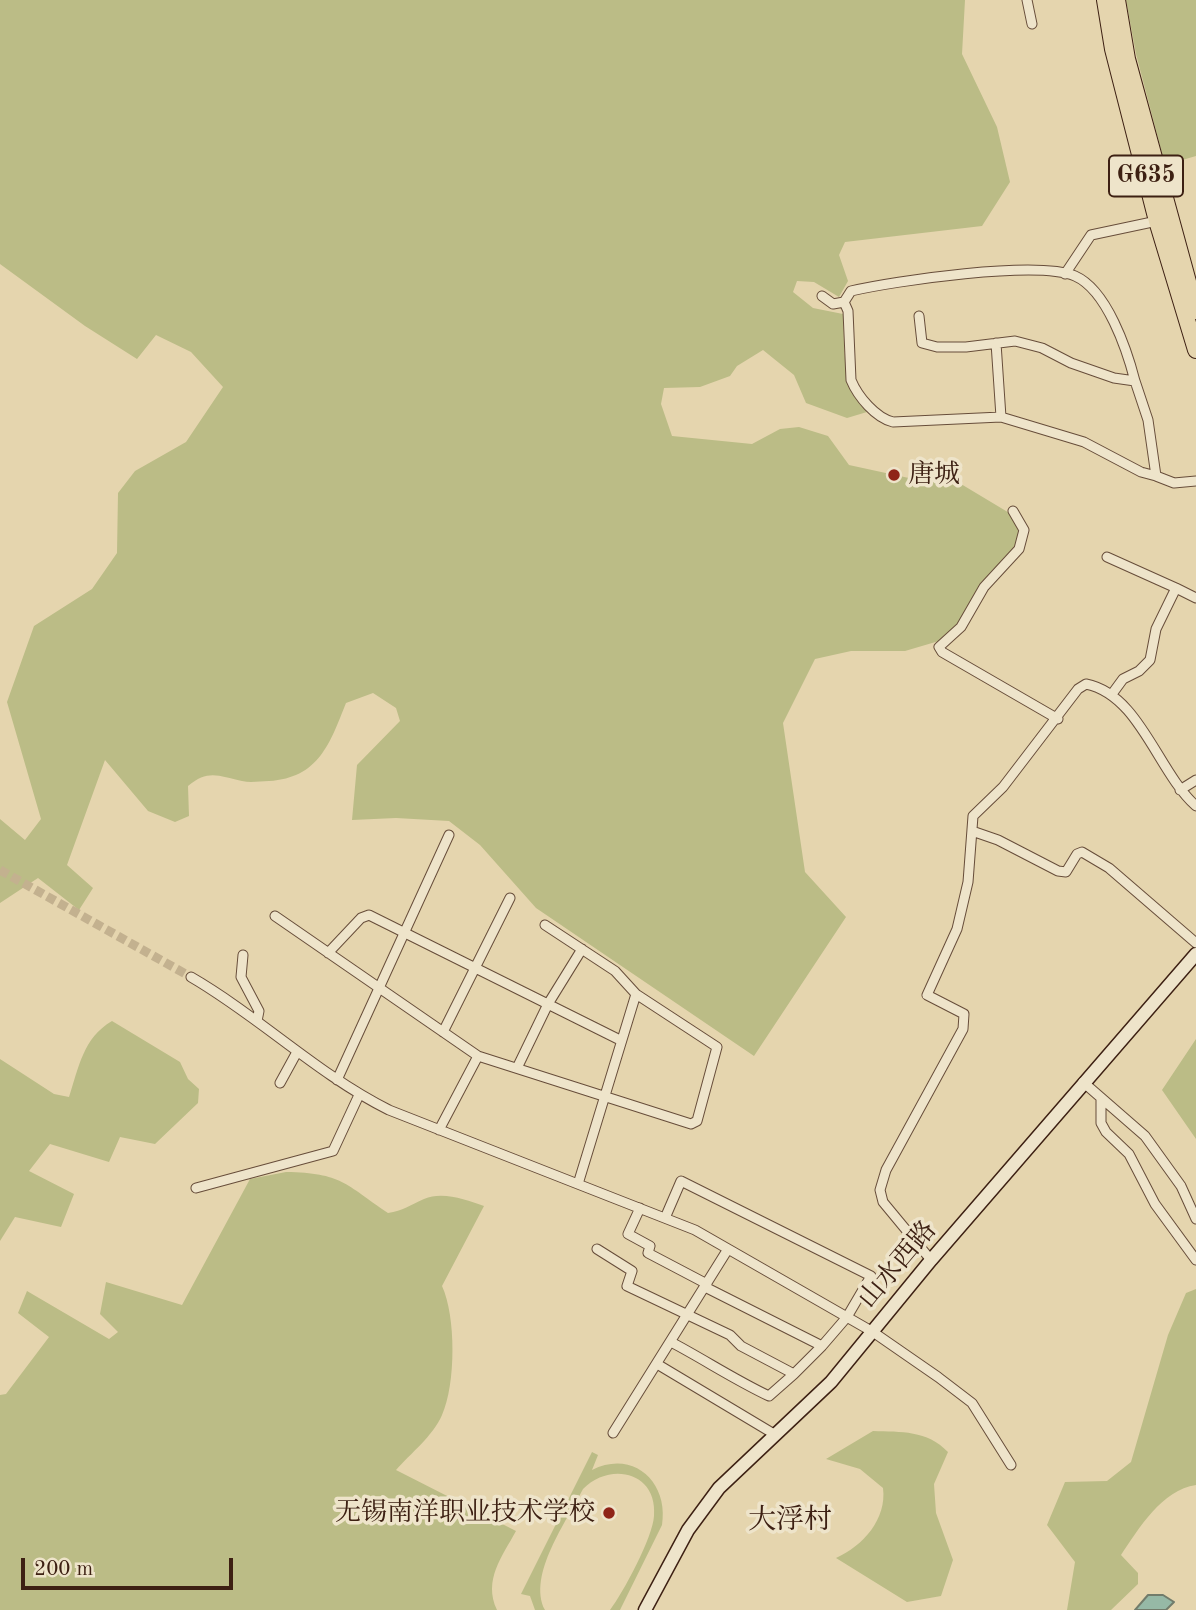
<!DOCTYPE html>
<html>
<head>
<meta charset="utf-8">
<style>
	body { margin:0 }
	#map { position:relative; width:1196px; height:1610px; overflow:hidden; background:#e5d5ae; font-family:"Old Standard TT",serif }
	canvas { display:block }
	.scale { position:absolute; left:21px; top:1558px; width:212px; height:32px; box-sizing:border-box; border:4px solid #3d2013; border-top:0; padding-left:9px; font-size:21px; line-height:24px; white-space:nowrap; color:#3d2013; -webkit-text-stroke:5px #eee4ca; paint-order:stroke }
</style>
</head>
<body>
<div id="map">
<canvas width="1196" height="1610"></canvas>
<div class="scale">200 m</div>
</div>
<script>
const ctx = document.querySelector('canvas').getContext('2d');
ctx.lineJoin = 'round';
function fill(path, color) { ctx.fillStyle = color; ctx.fill(path, 'evenodd'); }
function strokePath(path, color, width, dash) { ctx.strokeStyle = color; ctx.lineWidth = width; ctx.lineCap = dash ? 'butt' : 'round'; ctx.setLineDash(dash || []); ctx.stroke(path); }
function label(font, color, halo, rows, align = 'center') {
  ctx.font = font + ' "Old Standard TT","Noto Serif SC",serif'; ctx.lineWidth = 7; ctx.setLineDash([]); ctx.textBaseline = 'middle'; ctx.strokeStyle = halo; ctx.fillStyle = color; for (const [text, x, y, turn = 0] of rows) {
    ctx.save(); ctx.translate(x, y); ctx.rotate((+turn || 0) * Math.PI / 180); ctx.textAlign = isNaN(turn) ? turn : align; if (halo) ctx.strokeText(text, 0, 0); ctx.fillText(text, 0, 0); ctx.restore();
  }
}
const green = new Path2D(`
	M0,0H965L962,54L997,127L1010,182L982,226L845,242L839,255L848,281L839,297L814,282L797,281L793,292L813,308L843,314C845,353 841,379 867,412L847,418L806,403L794,375L763,350L737,366L730,376L700,387L664,388L661,404L672,436L752,444L780,429L799,427L828,436L849,465L918,480L956,481L1021,520L1018,554L949,638L905,651H851L815,659L783,723L805,872L846,917L754,1056L536,908L480,845L449,821L396,818L352,820L357,765L400,721L396,708L373,693L346,703C330,743 319,778 269,781C260,781 251,783 242,781C219,776 208,769 188,786L189,816L175,822L148,811L105,760L67,865L93,888L79,910L38,878L0,903V819L25,840L41,819L7,702L34,626L92,589L117,553L118,493L135,471L186,442L223,387L191,352L156,335L137,359L85,326L0,264Z
	M1126,0H1196V156L1165,165L1136,54Z
	M112,1021L180,1062L188,1079L199,1089L198,1103L155,1144L120,1137L109,1162L50,1144L29,1171L74,1194L61,1227L15,1217L0,1241V1059L54,1094L69,1097C79,1067 83,1038 112,1021Z
	M1196,1039V1139L1162,1090Z
	M286,1172C342,1173 345,1184 388,1213C403,1211 410,1205 424,1199C443,1191 466,1200 484,1206L442,1286C456,1316 456,1384 442,1415C433,1436 410,1454 396,1470L516,1531C502,1557 483,1580 497,1610H0V1395L6,1394L49,1337L18,1313L27,1291L109,1339L118,1332L100,1314L106,1282L182,1305L250,1179Z
	M1196,1289V1485C1162,1490 1139,1528 1121,1555L1138,1573V1584L1111,1610H1067L1075,1562L1047,1525L1065,1482L1107,1481L1131,1462L1168,1335L1186,1293Z
	M873,1431C901,1432 927,1430 948,1452L934,1484L936,1513L953,1560L941,1596L907,1602L836,1558C863,1546 887,1519 883,1488L860,1469L826,1459Z
	M592,1452L598,1455L592,1470C633,1449 669,1482 662,1525L620,1610H610C623,1593 653,1537 654,1516C658,1472 610,1461 583,1489C567,1521 527,1575 545,1610H535L530,1596L521,1594Z`);
const water = new Path2D(`
	M1148,1595H1163L1174,1602L1166,1610H1135Z`);
const streetTunnel = new Path2D(`
	M0,870L191,977`);
const street = new Path2D(`
	M1027,0L1032,24
	M1065,274L1091,235L1157,221
	M822,296L833,304L844,302L851,291C894,281 1037,260 1075,276C1107,290 1127,350 1135,381
	M844,302L848,311L851,380C858,397 876,418 893,422L1001,417
	M919,316L922,343L937,347H966L1015,341L1042,348L1071,363L1114,378L1135,381L1148,420L1156,476L1174,483L1196,481
	M996,343L1001,417L1084,442L1141,472L1156,476
	M1013,511L1024,530L1019,549L984,587L961,627L939,647L942,652L1058,719
	M1107,557L1176,588
	M1112,694L1123,679L1139,671L1150,660L1156,629L1176,588L1196,598
	M1180,790L1196,780
	M972,831L998,840L1058,871L1066,872L1077,854L1082,852L1109,868L1196,943
	M275,916L478,1056L691,1124L697,1121L717,1047L636,994L615,971L545,925
	M328,953L361,918L369,915L620,1040
	M243,955L241,977L259,1011L257,1021
	M191,977C260,1017 317,1074 389,1110L695,1230L873,1332L938,1377L972,1403L1011,1465
	M443,1032L510,898
	M517,1068L548,1004L582,949
	M337,1080L449,835
	M1083,1082L1145,1136L1181,1186L1196,1219
	M280,1083L297,1052
	M1101,1098V1123L1106,1132L1129,1154L1155,1204L1196,1260
	M439,1130L478,1056
	M578,1184L636,994
	M196,1188L333,1151L359,1095
	M640,1208L628,1234L650,1246L648,1253L707,1284
	M665,1218L681,1181L871,1276L847,1317L822,1346L705,1287
	M597,1249L632,1271L627,1286L730,1335L741,1346L794,1374L822,1346
	M931,1260L883,1202L880,1190L886,1170L963,1029L964,1014L927,995L957,929L968,882L973,816L1003,787L1078,689L1086,684C1140,695 1157,771 1196,806
	M671,1342C705,1360 735,1380 769,1396L794,1374
	M657,1364L774,1434
	M613,1433L728,1249`);
const secondary = new Path2D(`
	M645,1610L688,1530L719,1488L831,1382L931,1260L1196,954`);
const highway = new Path2D(`
	M1105,0L1113,49L1157,221L1196,350
	M1117,0L1127,59L1196,311`);
const markers = [
	[894,475,7,"#8f2418"],
	[609,1513,7,"#8f2418"]
];
const shields = [
	[1146,176,74]
];
const shieldNames = [
	["G635",1146,176]
];
const poiNames = [
	["唐城",908,475],
	["无锡南洋职业技术学校",595,1513,"right"]
];
const streetNames = [
	["山水西路",898,1265,-50]
];
const neighbourhoodNames = [
	["大浮村",790,1521]
];
fill(green, '#bbbc86');
fill(water, '#96b9a6');
strokePath(water, '#727c6b', 2);
strokePath(streetTunnel, '#c3b18f', 9, [9, 4.5]);
strokePath(street, '#674d3a', 11);
strokePath(secondary, '#3d2013', 15);
strokePath(highway, '#3d2013', 18);
strokePath(street, '#eee4ca', 9);
strokePath(secondary, '#eee4ca', 12);
strokePath(highway, '#e5d5ae', 16);
for (const [x, y, r, color] of markers) { const dot = new Path2D(); dot.arc(x, y, r, 0, 2 * Math.PI); ctx.fillStyle = color; ctx.fill(dot); strokePath(dot, '#eee4ca', 2.5); }
for (const [x, y, w] of shields) { const box = new Path2D(); box.roundRect(x - w / 2, y - 20.5, w, 41, 5); ctx.fillStyle = '#eee4ca'; ctx.fill(box); strokePath(box, '#3d2013', 2); }
label('bold 24px', '#3d2013', null, shieldNames);
label('26px', '#3d2013', '#eee4ca', poiNames, 'left');
label('26px', '#3d2013', '#eee4ca', streetNames);
label('28px', '#3d2013', '#eee4ca', neighbourhoodNames);
</script>
</body>
</html>
